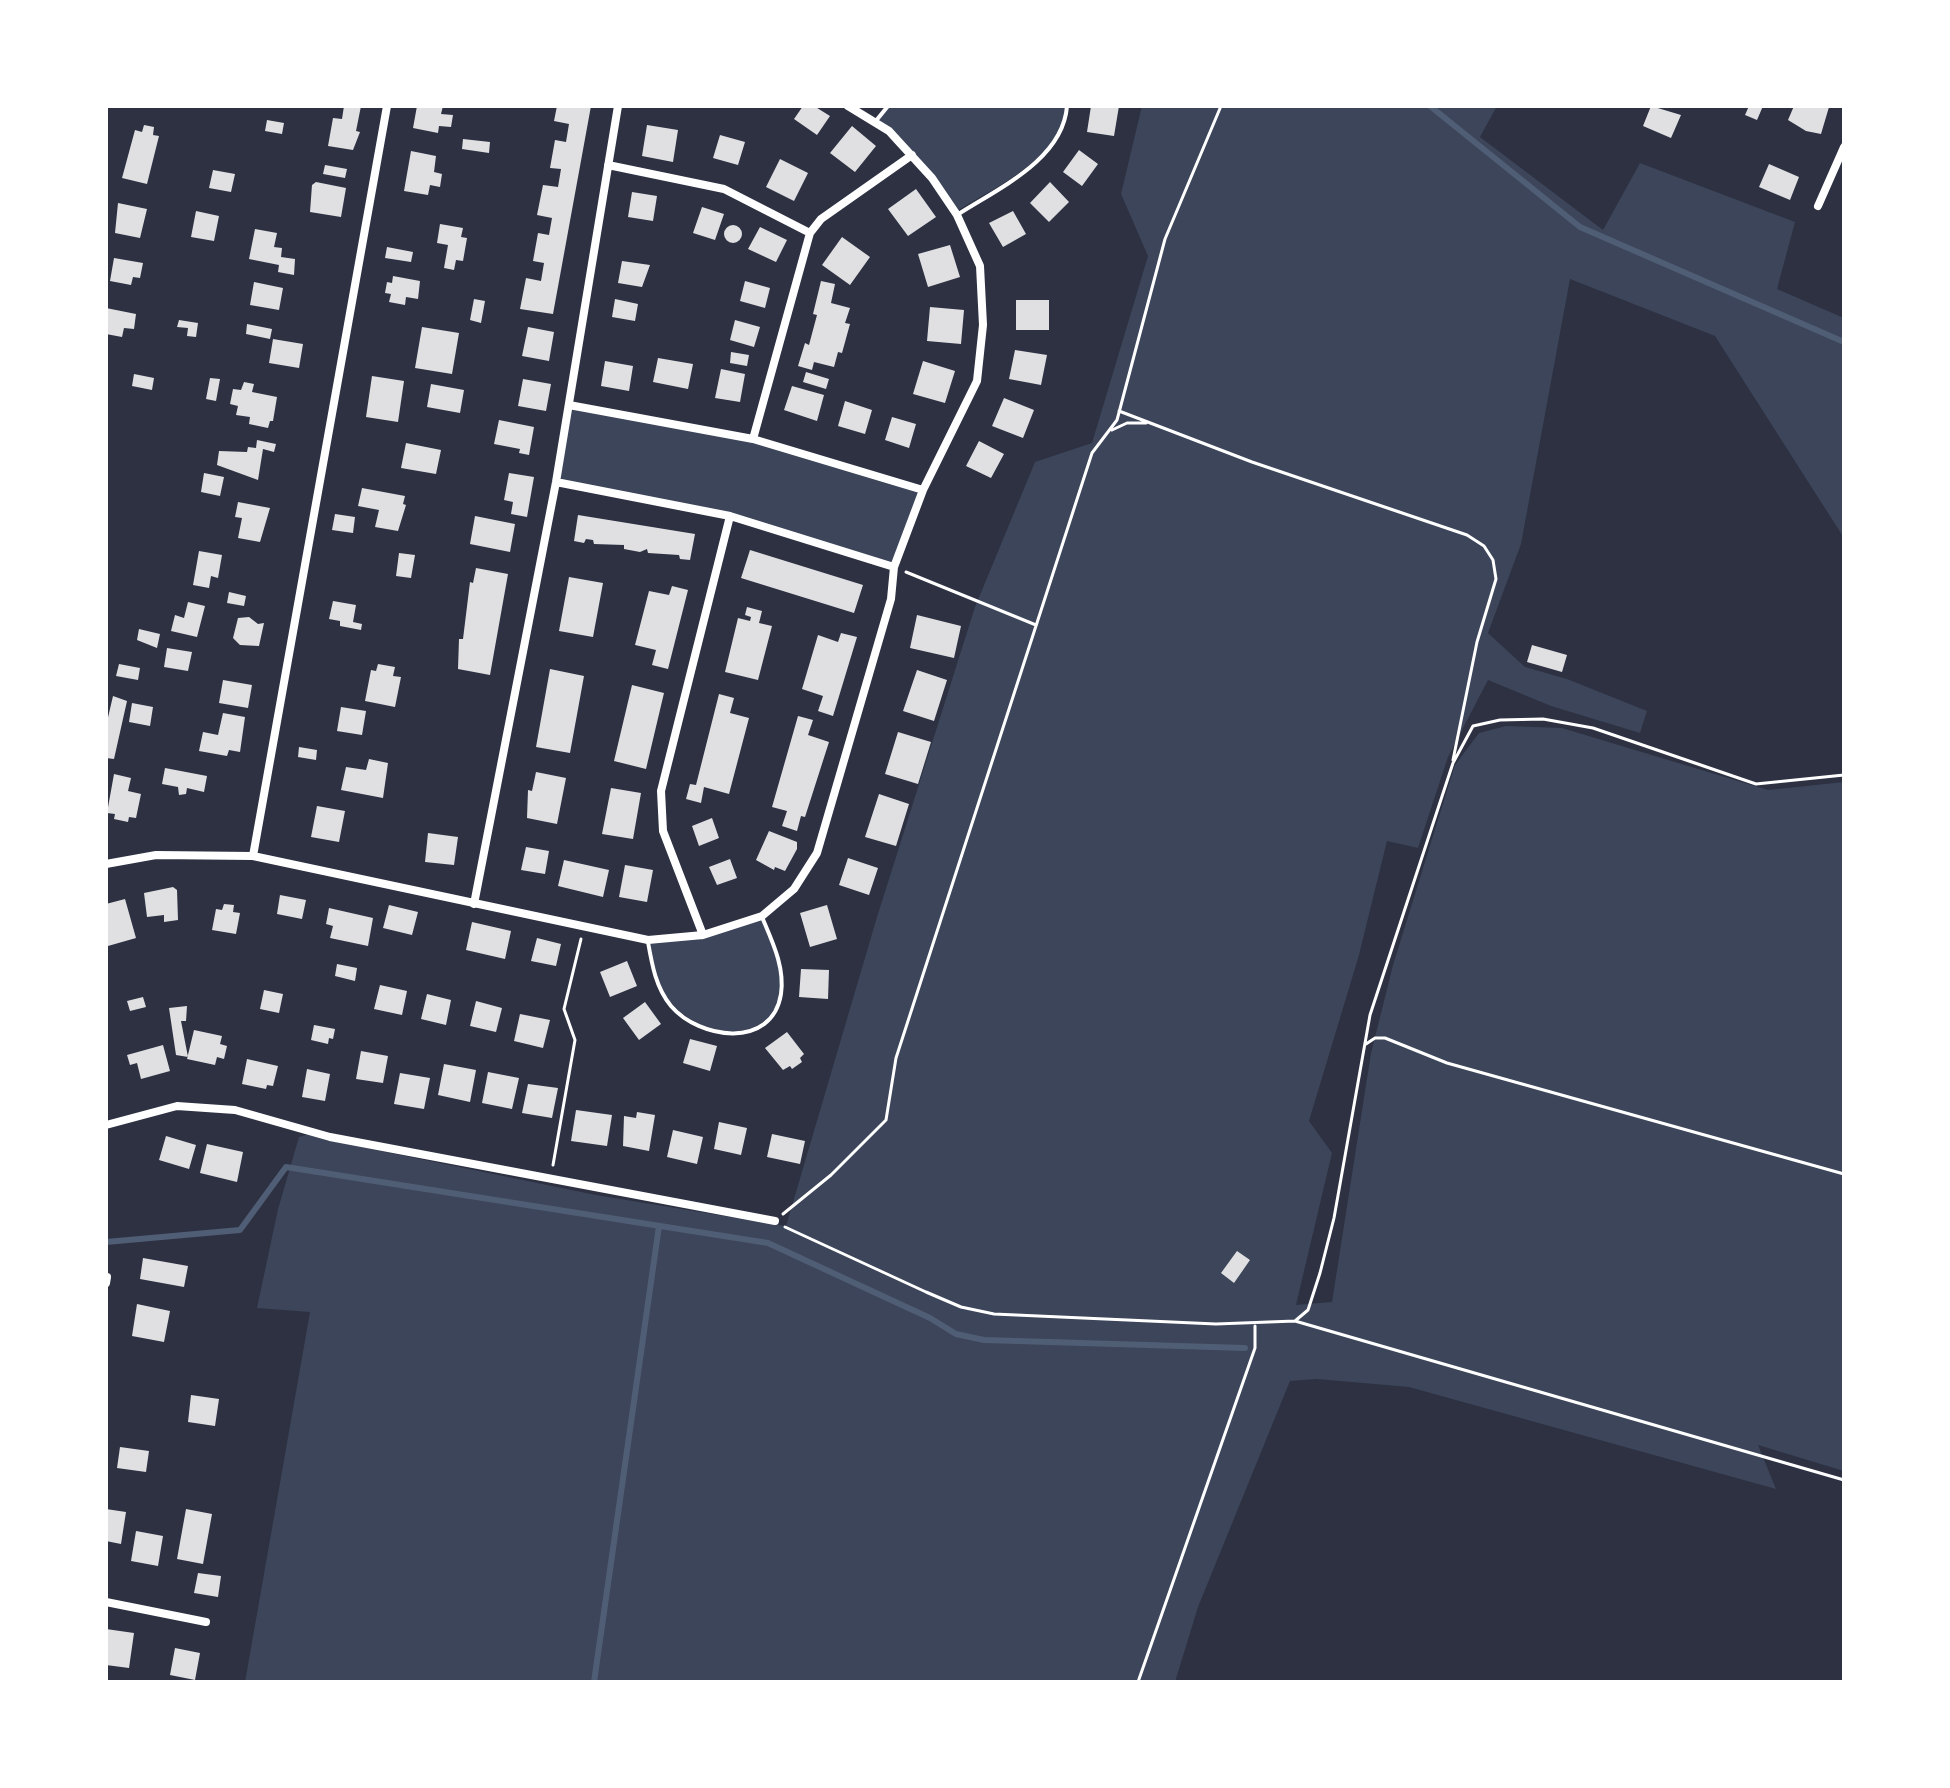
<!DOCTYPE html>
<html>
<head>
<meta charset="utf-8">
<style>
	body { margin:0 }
	#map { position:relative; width:1950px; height:1788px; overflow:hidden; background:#2d3142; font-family:"DejaVu Sans",sans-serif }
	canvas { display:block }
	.frame { position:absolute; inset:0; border:108px solid #fff; pointer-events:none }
</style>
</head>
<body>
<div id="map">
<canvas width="1950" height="1788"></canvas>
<div class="frame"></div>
</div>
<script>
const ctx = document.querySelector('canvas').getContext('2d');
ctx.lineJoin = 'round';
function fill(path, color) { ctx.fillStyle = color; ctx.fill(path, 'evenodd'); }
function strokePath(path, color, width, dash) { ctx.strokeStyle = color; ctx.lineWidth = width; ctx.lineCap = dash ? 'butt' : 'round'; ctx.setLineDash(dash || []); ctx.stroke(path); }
const green = new Path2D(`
	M890,106H1065C1063,158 995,187 957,211L915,153L877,121Z
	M1142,106H1497L1480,137L1603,230L1640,163L1795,222L1777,289L1844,318V538L1715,336L1570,279L1521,544L1488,633L1525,667L1567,679L1647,711L1640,733L1551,706L1488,680L1448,757L1418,848L1387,841L1359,955L1309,1121L1332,1153L1296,1305L1332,1302L1371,1053L1393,965L1455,765L1479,733L1506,726L1562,728L1768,790L1844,782V1471L1758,1445L1776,1489L1409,1387L1317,1379L1290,1381L1198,1607L1175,1682H245L310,1312L257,1308L278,1209L299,1137L313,1133L332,1141L596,1195L786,1226L877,917L975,607L1035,462L1092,443L1148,256L1121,194Z
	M571,407L748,440L921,491L892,564L732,515L559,480Z
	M761,919C771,942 785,971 779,996C766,1048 700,1035 673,1005C658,988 654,964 650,942Z`);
const stream = new Path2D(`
	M1430,106L1580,227L1844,342
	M106,1242L240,1230L286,1167L768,1243L930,1318L956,1334L984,1340L1245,1348
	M594,1682L659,1226`);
const building = new Path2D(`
	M344,106H361L356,131L360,132L353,150L328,146L333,118L342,119Z
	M417,106H443L441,114L453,115L451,127L439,126L438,133L413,128Z
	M557,106H591L553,314L520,309L526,278L541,281L544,263L533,261L538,233L549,235L552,218L537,215L543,185L558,187L561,169L550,168L555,140L566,142L569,124L554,121Z
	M803,106H814L830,116L817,135L794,119Z
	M1091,106H1119L1114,136L1087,132Z
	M1651,106L1681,115L1671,138L1643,126Z
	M1749,106H1763L1757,120L1745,115Z
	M1794,106L1829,107L1821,134L1806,131L1788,120Z
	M267,120L284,123L282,134L265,131Z
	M144,125L154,127L153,135L159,136L147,184L122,178L135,130L142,132Z
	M647,125L678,130L673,162L642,156Z
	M852,126L876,146L855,172L830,153Z
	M720,135L745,142L738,165L713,158Z
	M463,139L490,142L489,153L462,149Z
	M1079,150L1098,164L1082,186L1063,172Z
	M411,151L436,156L434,172L442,174L440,187L430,185L428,195L404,191Z
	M780,159L808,173L794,201L766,187Z
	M1769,164L1799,177L1790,200L1759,187Z
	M325,165L347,169L345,178L323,174Z
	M213,170L235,174L231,192L209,188Z
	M316,182L346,188L341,217L310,212L312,185Z
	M1050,182L1069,202L1049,222L1030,203Z
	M916,189L936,217L908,236L888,209Z
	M632,192L657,196L653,221L628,217Z
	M118,203L147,209L140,238L115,233Z
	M702,207L724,214L715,240L693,233Z
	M196,211L219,216L214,241L191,237Z
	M1013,211L1026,234L1003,247L989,223Z
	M440,224L463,228L461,237L467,238L463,261L456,260L454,270L444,268L448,245L437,243Z
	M724 234a9 9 0 1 1 18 0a9 9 0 1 1-18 0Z
	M760,227L787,240L776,262L748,249Z
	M255,229L277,233L274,247L282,248L281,257L295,259L294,275L278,272L279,265L249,259Z
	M842,237L870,257L850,285L822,265Z
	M950,245L960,277L928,287L918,254Z
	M387,247L413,252L411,262L385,258Z
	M114,258L143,263L140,278L133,277L131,285L110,281Z
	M622,261L650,265L642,287L618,283Z
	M393,276L420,281L418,299L406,297L405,305L389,302L391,294L385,293L387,282L392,283Z
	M745,281L770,288L765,308L740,301Z
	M821,281L835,284L831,303L850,308L845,323L850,324L842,353L838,352L834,367L814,362L812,370L798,366L805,343L809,345L817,315L813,314Z
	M254,282L283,288L279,310L250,305Z
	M474,299L485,301L481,323L470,320Z
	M615,299L638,304L635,321L612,317Z
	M1016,300H1049V330H1016Z
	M930,307L964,310L961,344L927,341Z
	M106,308L136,314L134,329L124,328L122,337L106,334Z
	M179,320L198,323L196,337L187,336L188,328L177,327Z
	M735,320L760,327L754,347L730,340Z
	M247,324L272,329L270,339L246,334Z
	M422,327L459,333L452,374L415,368Z
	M528,327L554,332L549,361L522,356Z
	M273,339L303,344L299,368L269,363Z
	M1015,350L1047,355L1041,385L1009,379Z
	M731,352L749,355L747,366L730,363Z
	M658,358L693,364L688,389L653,382Z
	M605,361L633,366L629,391L601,386Z
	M923,361L955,371L945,403L913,394Z
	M721,369L745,374L740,402L715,398Z
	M806,372L829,379L826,389L803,382Z
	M134,374L154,378L152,390L132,386Z
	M372,376L404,381L398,422L366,417Z
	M210,378L220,379L216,401L206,399Z
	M523,379L551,384L546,411L518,406Z
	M244,382L254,384L252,392L277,397L273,421H270L268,428L249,424L250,417L236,415L238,406L230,404L233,389L241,390Z
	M431,384L464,390L460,413L427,407Z
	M792,386L824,395L817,421L784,410Z
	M1004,398L1034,410L1023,438L992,426Z
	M845,401L872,410L865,434L838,426Z
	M892,417L916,424L909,448L885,440Z
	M499,420L534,427L529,455L519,453L520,449L494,444Z
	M257,440L276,444L274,452L263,449L258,480L217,465L219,451L247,452L248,447L256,448Z
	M979,441L1004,454L991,478L966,466Z
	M406,443L441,450L436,474L401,468Z
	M204,473L224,477L220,496L201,492Z
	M509,473L534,477L527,517L511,514L513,502L504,500Z
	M362,488L405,496L403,504L406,505L398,531L375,527L379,510L358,506Z
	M238,502L270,508L260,542L238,538L242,518L235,517Z
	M335,514L355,517L353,533L332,530Z
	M578,515L695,534L690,560L680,559L679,555L648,553L647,549L640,552L624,549V545L594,544L593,540L586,539L584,543L574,541Z
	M475,516L515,524L510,552L470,544Z
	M750,550L863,585L854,613L741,578Z
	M199,551L222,555L218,578L211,576L209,588L193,585Z
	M399,553L415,555L411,578L396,576Z
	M476,568L508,574L490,675L458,669L459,639H463L470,582L473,583Z
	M569,577L603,583L593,637L559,631Z
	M672,586L688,590L668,669L652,665L656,650L635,645L649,591L669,595Z
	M229,592L246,596L244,606L227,603Z
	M333,601L356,605L353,622L362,624L361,630L340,626V621L329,619Z
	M188,602L205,606L197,637L171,631L175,615L184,618Z
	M747,607L762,611L759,623L772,626L758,680L725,672L738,618L750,621L751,617L745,615Z
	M917,615L961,626L954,658L910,648Z
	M249,617L258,624L264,623L259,646L240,645L233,638L238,618Z
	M139,629L160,634L157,648L137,640Z
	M841,633L857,637L833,716L818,711L823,696L802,689L818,635L838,642Z
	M1532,645L1567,655L1562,672L1527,662Z
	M167,648L192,652L188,671L164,667Z
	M119,664L140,668L138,680L116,676Z
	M378,664L395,667L393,676L401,677L395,707L365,701L371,670L376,671Z
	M550,669L584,676L570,753L536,747Z
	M917,670L947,680L934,721L903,711Z
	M223,680L252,685L248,708L219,703Z
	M632,685L664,693L646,769L614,761Z
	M719,694L734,698L730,713L749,718L729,794L704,787L701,803L686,799L690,784L696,785Z
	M113,696L127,701L114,759L106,758V726Z
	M132,703L153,707L150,726L129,722Z
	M341,707L366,711L362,735L337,731Z
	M223,713L245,717L240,752L229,750L227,756L199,751L203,732L218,735Z
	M798,716L813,720L808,735L829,742L805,817L801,816L797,831L782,826L787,811L772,807Z
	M898,732L931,742L918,784L885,774Z
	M299,747L317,750L316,760L298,757Z
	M369,759L388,763L383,798L341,790L346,767L366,770Z
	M165,768L207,776L204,792L187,788L186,794L179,795L178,787L162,784Z
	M536,772L566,778L557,824L527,818L528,790L532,791Z
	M114,774L131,778L128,791L141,794L136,818L129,817L128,822L114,819L115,814L107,813Z
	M611,788L641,793L633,839L602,834Z
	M879,794L909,804L896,846L865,837Z
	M317,806L345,811L339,842L311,837Z
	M712,818L719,838L699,846L692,826Z
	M769,831L797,842V849L785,871L775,867L774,870L756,860Z
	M428,833L458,837L454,865L425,862Z
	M526,847L549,851L545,874L521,870Z
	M848,858L878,868L869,895L839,885Z
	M730,859L737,878L717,885L709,867Z
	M564,860L609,870L603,897L558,886Z
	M625,865L653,870L647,902L619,897Z
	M173,887L177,890L178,920L164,922V915L147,917L144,893Z
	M280,895L306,900L302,919L277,914Z
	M125,899L136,938L108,946L106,904Z
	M224,904L234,905L233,912L240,913L236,934L212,930L216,909L222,910Z
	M389,905L418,912L412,935L383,928Z
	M827,905L837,939L810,947L800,913Z
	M329,908L373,918L368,946L330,938L333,926L326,924Z
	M472,922L511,931L505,959L466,950Z
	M537,938L561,944L556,966L531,961Z
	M627,961L637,986L610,997L600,972Z
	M337,964L357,968L355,981L335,976Z
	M801,969L829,970L828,999L799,997Z
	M380,985L407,991L402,1015L374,1009Z
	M264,990L283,994L279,1013L260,1009Z
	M427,994L451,1000L446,1025L421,1019Z
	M143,997L146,1007L130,1011L127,1001Z
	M476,1001L502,1008L496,1032L470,1026Z
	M645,1002L661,1024L639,1040L623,1018Z
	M187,1006L186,1021H181L188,1057L176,1055L169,1008Z
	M520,1014L550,1020L543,1048L514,1041Z
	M314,1025L335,1029L333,1039L329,1038L328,1044L311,1040Z
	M194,1030L222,1036L220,1044L227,1046L224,1059L217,1057L215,1065L187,1059Z
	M787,1032L804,1054L800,1058L802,1062L792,1069L790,1066L783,1070L765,1048Z
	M690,1039L717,1046L710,1071L683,1063Z
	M163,1045L170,1071L141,1079L137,1063L130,1065L127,1055Z
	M361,1051L388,1056L383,1083L356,1079Z
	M247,1059L278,1066L273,1086L267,1085L266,1089L242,1084Z
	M444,1064L476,1070L470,1102L438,1095Z
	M307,1069L330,1074L325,1101L302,1097Z
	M488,1072L519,1078L512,1109L482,1103Z
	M400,1073L430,1078L424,1109L394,1104Z
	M528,1084L558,1088L552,1118L522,1113Z
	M576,1110L612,1115L607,1146L571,1141Z
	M637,1112L655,1115L649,1151L623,1146L624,1116L636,1118Z
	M719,1122L747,1128L741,1155L714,1149Z
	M673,1130L703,1137L697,1164L667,1157Z
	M772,1134L805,1141L800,1164L767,1157Z
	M166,1136L196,1145L189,1169L159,1160Z
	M207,1144L243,1152L237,1182L200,1173Z
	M1237,1251L1250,1260L1234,1283L1221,1273Z
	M143,1258L188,1266L184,1287L140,1279Z
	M137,1304L170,1311L164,1342L132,1336Z
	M191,1395L219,1399L215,1426L188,1422Z
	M120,1447L149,1451L146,1472L117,1468Z
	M106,1509L126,1512L121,1544L106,1541Z
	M186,1509L212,1514L203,1564L177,1559Z
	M136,1531L163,1536L158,1566L131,1561Z
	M198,1573L221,1576L218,1597L194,1593Z
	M106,1629L134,1633L129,1668L106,1665Z
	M175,1648L200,1653L195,1680L170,1675Z`);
const path = new Path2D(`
	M1119,411L1252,462L1467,535L1484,546L1493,560L1496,579L1477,642L1453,760
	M1112,430L1127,423H1146
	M906,572L1036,625
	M1366,1044L1375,1038H1385L1447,1063L1844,1174
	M553,1165L575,1040L564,1009L581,939
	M783,1214L831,1175L886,1120L896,1058L1092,453L1117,420L1165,239L1221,106
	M785,1227L926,1292L961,1307L994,1314L1216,1324L1295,1321L1844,1480
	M1295,1321L1308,1310L1320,1273L1334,1218L1370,1015L1453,763L1473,726L1500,720L1543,719L1593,728L1756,784L1844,775
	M1138,1682L1255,1348V1326`);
const service = new Path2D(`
	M875,122L888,106
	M957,215C997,189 1063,160 1067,106
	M648,942C652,965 656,988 671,1006C699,1039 772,1050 781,994C785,967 772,941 762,917`);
const minor = new Path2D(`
	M608,165L724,189L810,233
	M1818,206L1844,147
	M569,405L753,439L923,490
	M753,439L810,233L821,219L912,155
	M556,482L730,516L894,567
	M253,856L387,106
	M106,864L156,855L253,856L648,940L703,935L762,916L794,889L817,853L891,599L894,567L923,490L977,381L983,325L980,266L957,215L932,178L889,131L848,106
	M474,904L556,482L618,106
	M703,935L663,831L661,791L730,516
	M106,1125L177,1106L235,1110L330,1137L775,1221
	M106,1283L107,1277
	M106,1602L206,1622`);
fill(green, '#3c4559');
strokePath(stream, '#4f5d75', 6);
fill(building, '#e0e0e3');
strokePath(path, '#fff', 3);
strokePath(service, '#fff', 4);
strokePath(minor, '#fff', 8);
</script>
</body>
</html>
